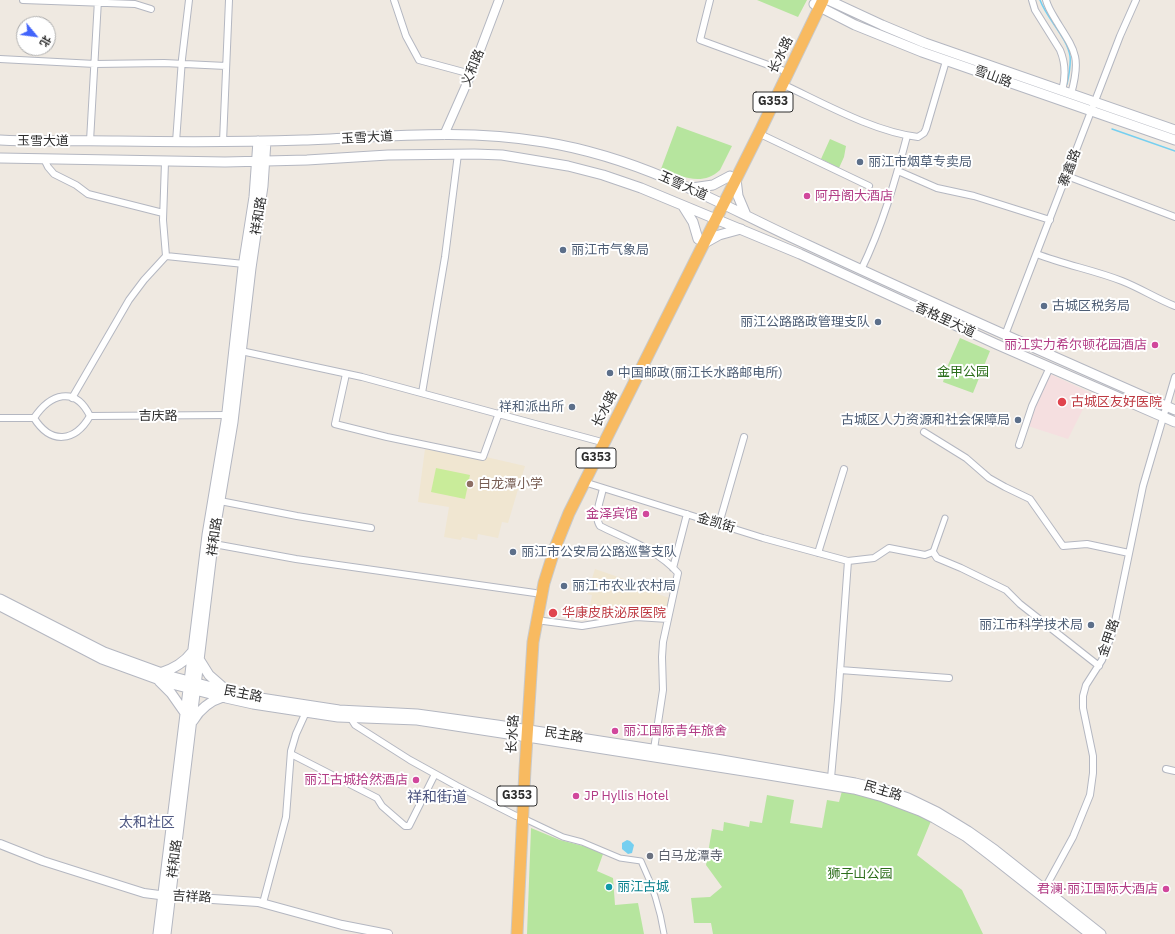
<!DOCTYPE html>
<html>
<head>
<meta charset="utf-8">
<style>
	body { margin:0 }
	#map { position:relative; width:1175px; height:934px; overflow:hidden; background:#efe9e1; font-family:"IBM Plex Sans","Noto Sans SC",sans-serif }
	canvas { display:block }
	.north { position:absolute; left:16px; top:16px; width:40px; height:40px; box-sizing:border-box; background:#fff; border:1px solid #ababab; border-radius:50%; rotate:119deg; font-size:11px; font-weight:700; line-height:16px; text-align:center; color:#2e2e2e }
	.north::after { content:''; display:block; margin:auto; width:14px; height:18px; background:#4264fb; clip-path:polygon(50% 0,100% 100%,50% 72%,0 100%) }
</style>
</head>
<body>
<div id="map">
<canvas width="1175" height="934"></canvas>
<div class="north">北</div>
</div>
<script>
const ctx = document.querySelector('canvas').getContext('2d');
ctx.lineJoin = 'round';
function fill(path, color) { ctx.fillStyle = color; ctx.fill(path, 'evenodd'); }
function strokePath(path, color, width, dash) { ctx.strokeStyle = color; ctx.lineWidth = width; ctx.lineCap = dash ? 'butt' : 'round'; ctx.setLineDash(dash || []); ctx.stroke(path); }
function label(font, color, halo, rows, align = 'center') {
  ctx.font = font + ' "IBM Plex Sans","Noto Sans SC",sans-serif'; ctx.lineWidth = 4; ctx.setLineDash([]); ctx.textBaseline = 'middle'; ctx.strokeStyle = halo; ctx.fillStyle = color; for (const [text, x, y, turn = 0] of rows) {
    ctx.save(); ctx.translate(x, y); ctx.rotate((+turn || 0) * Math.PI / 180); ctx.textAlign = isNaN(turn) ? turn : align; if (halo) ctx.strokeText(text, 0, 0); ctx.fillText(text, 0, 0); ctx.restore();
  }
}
const education = new Path2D(`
	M425,449L485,460L486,457L525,466L508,523L502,522L498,538L478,534L477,540L462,537L461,540L444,537L449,507L418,502Z
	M595,569L627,580L626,584L670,598L666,616L602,621L588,618L592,595L587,594Z`);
const medical = new Path2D(`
	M1050,374L1091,393L1068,439L1028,426L1033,412Z`);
const green = new Path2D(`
	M757,0H807L798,17Z
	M677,126L732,146L720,170C702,187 681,176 661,169Z
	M830,139L846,146L844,157L839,168L821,159Z
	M960,338L990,351L973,393L943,382L948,365Z
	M842,791L885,800L931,821L917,855L962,890L983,934H713L711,923H694L691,898L710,897L722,887L706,865L712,829L723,831L724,822L749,827L750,821L762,823L767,795L794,800L790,823L822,828L827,800L839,802Z
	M531,828L560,840L587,847L603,854L597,871L613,878L615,905L638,903L644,934H527Z`);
const pitch = new Path2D(`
	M436,468L470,475L465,499L431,492Z`);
const water = new Path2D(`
	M627,840L630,841L634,845L632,853L628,854L622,849V843Z`);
const stream = new Path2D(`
	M1040,0C1047,19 1067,37 1070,56C1071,65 1069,75 1067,84
	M1112,129L1175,151`);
const pedestrian = new Path2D(`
	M933,552L945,518
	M523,818L563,837L582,842L620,858L641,861C652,884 660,909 664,934`);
const minor = new Path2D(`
	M23,0L135,4L151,9
	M394,0L406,36L419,60L471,74
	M710,0L700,40L782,70
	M1032,0L1035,10L1060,50C1066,64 1066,76 1062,91
	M1046,0C1048,8 1053,15 1057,22C1076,52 1081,58 1071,94
	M0,59L95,64L164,63L226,66
	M782,84C823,103 874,132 918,137L924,133L926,129L946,61
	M758,133L869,186
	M90,141L98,0
	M176,142L182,59L189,0
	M223,142L229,0
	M44,159L48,167L54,174L76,185L88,194L163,213
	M898,171L937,188L974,196L1050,220
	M1067,176L1175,217
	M1037,254C1065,265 1094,270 1122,281C1140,288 1157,299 1175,306
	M166,256L244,264
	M861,270C882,227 895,182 907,136
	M1005,335L1120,36L1136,0
	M241,351L362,377L598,441
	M346,374L335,424L387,437L483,457L499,413
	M422,393L445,257L458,154
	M72,398L129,300L144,280L166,256L163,220L165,162
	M90,416L226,415
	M0,418H34
	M34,418C50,394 75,385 90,416
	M34,418C51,445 75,442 90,416
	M924,432L966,458L989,478L1005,487L1030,499L1063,546L1087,544L1129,553
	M1019,445L1032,406L1050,367
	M584,482L763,538L848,561L874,558L889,548L925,555L933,552L937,558L961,568L1006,590L1020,604L1099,666
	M603,488C601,500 593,516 600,526C626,539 658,550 678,573L663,642L662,657L663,690L654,749
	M220,501L297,516L371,528
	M719,524L744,437
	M214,544L296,559L535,593
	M818,553L844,469
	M673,568L687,514
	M536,620L582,626L636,617L668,619
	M840,670L949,678
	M350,717L355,725L410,760L457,786L516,816
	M291,754L377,798L382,806L405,826H409L435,774
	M1166,769L1175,771
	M831,778L838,700L848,561
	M1044,890L1073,837L1090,795L1093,773V756L1083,708V696L1086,685L1102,660L1113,631L1143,486L1175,377
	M263,903L286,817L291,751L296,734L306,712`);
const tertiary = new Path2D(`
	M444,135L471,74L499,0
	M0,844L43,861L144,893L167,896L258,902L342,925L388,934`);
const secondary = new Path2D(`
	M828,0L882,25L925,43L1175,130
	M814,4L855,25L922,52L1175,140
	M0,140C39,142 78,140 118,141C179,142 241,142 303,140C383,137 465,128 544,142C587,149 628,162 668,179C716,199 761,224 808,245C930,302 1052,356 1175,410
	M0,158L225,162L307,160L388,155L474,154L502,155L568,166L603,175L641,188L800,254L996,344L1175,422
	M736,179L738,196L746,215
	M692,188L713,185L730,176
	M683,206L693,222L698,239
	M703,244L719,235L741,229
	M0,599L104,652L170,676L227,691L254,697L339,710L417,714L497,725L716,759L855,783L885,790L908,798L937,812L968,831L995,850L1101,934
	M0,606L102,659L168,683L226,698L253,704L338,717L417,720L521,736L763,774L854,789L883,797L920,811L934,818L965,836L991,856L1090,934
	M199,659L209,675L225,689
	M160,673C173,669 184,663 192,652
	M159,681L171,693L185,713
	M193,721C200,709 210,701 223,697
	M158,934L207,535L226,421L243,267L254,197L258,141
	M166,934L214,536L233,422L251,268L263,186L266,141`);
const trunk = new Path2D(`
	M517,934L525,769L533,642L544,583L555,548L569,513L761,129L823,0`);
const markers = [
	[860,162,4,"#5c6f8a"],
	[807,196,4,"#d1479c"],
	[563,250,4,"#5c6f8a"],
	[1044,306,4,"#5c6f8a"],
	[878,322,4,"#5c6f8a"],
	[1155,345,4,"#d1479c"],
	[610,373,4,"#5c6f8a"],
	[1062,402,5,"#e0444e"],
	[572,407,4,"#5c6f8a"],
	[1018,420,4,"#5c6f8a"],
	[470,484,4,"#8d6e63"],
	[646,514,4,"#d1479c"],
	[513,552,4,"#5c6f8a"],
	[564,586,4,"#5c6f8a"],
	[553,613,5,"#e0444e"],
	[1091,625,4,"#5c6f8a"],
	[615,731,4,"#d1479c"],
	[416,780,4,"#d1479c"],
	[576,796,4,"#d1479c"],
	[650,856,4,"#6b7280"],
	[609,887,4,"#0f9aa8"],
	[1166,889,4,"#d1479c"]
];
const shields = [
	[773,102,40],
	[596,458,40],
	[517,796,40]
];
const shieldNames = [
	["G353",773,102],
	["G353",596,458],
	["G353",517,796]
];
const streetNames = [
	["长水路",781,55,-64],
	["义和路",473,68,-68],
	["雪山路",993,77,20],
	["玉雪大道",367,138,-3],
	["玉雪大道",43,141],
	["寨鑫路",1070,168,-69],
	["玉雪大道",683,186,24],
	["祥和路",259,216,-81],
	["香格里大道",945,320,25],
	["长水路",605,409,-63],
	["吉庆路",158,416],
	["金凯街",716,523,17],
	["祥和路",215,537,-82],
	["金甲路",1109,638,-71],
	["民主路",243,694,11],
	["长水路",513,734,-86],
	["民主路",564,735,9],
	["民主路",883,791,17],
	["祥和路",175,859,-83],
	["吉祥路",192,897,3]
];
const serviceNames = [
	["丽江市烟草专卖局",868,162],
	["丽江市气象局",571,250],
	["古城区税务局",1052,306],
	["丽江公路路政管理支队",870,322,"right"],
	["中国邮政(丽江长水路邮电所)",618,373],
	["祥和派出所",564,407,"right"],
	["古城区人力资源和社会保障局",1010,420,"right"],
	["丽江市公安局公路巡警支队",521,552],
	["丽江市农业农村局",572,586],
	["丽江市科学技术局",1083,625,"right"]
];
const hotelNames = [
	["阿丹阁大酒店",815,196,"left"],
	["丽江实力希尔顿花园酒店",1147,345],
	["金泽宾馆",638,514],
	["丽江国际青年旅舍",623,731,"left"],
	["丽江古城拾然酒店",408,780],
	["JP Hyllis Hotel",584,796,"left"],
	["君澜·丽江国际大酒店",1158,889]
];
const parkNames = [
	["金甲公园",963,372],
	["狮子山公园",860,874]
];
const healthNames = [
	["古城区友好医院",1071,402],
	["华康皮肤泌尿医院",562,613]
];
const educationNames = [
	["白龙潭小学",478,484]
];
const worshipNames = [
	["白马龙潭寺",658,856]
];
const cultureNames = [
	["丽江古城",617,887]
];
const neighbourhoodNames = [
	["太和社区",147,823]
];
const quarterNames = [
	["祥和街道",437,798]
];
fill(education, '#f0e6d1');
fill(medical, '#f5dfe0');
fill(green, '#b6e59e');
fill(pitch, '#c9ec9a');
fill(water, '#75cff0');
strokePath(stream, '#75cff0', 1.5);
strokePath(pedestrian, '#b4b7c1', 7);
strokePath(minor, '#b4b7c1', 8);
strokePath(tertiary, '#b4b7c1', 10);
strokePath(secondary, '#b4b7c1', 11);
strokePath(trunk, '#c9c9c9', 13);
strokePath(pedestrian, '#fff', 5);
strokePath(minor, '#fff', 6);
strokePath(tertiary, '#fff', 8);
strokePath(secondary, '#fff', 9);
strokePath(trunk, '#f8ba60', 11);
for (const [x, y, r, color] of markers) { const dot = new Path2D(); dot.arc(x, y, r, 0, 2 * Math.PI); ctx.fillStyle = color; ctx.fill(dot); strokePath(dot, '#fff', 1.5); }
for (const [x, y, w] of shields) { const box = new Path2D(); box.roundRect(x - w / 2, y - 10, w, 20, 3); ctx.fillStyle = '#fff'; ctx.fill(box); strokePath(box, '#2e2e2e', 1); }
label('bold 12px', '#2e2e2e', null, shieldNames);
label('13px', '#2e2e2e', '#fff', streetNames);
label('13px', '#4e5e75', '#fff', serviceNames, 'left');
label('13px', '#b23c85', '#fff', hotelNames, 'right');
label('13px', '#2c6e1b', '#fff', parkNames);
label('13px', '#be3a42', '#fff', healthNames, 'left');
label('13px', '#785e54', '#fff', educationNames, 'left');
label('13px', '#5b616d', '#fff', worshipNames, 'left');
label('13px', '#0d838f', '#fff', cultureNames, 'left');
label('14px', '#4d5680', '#fff', neighbourhoodNames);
label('15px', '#4d5680', '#fff', quarterNames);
</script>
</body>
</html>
